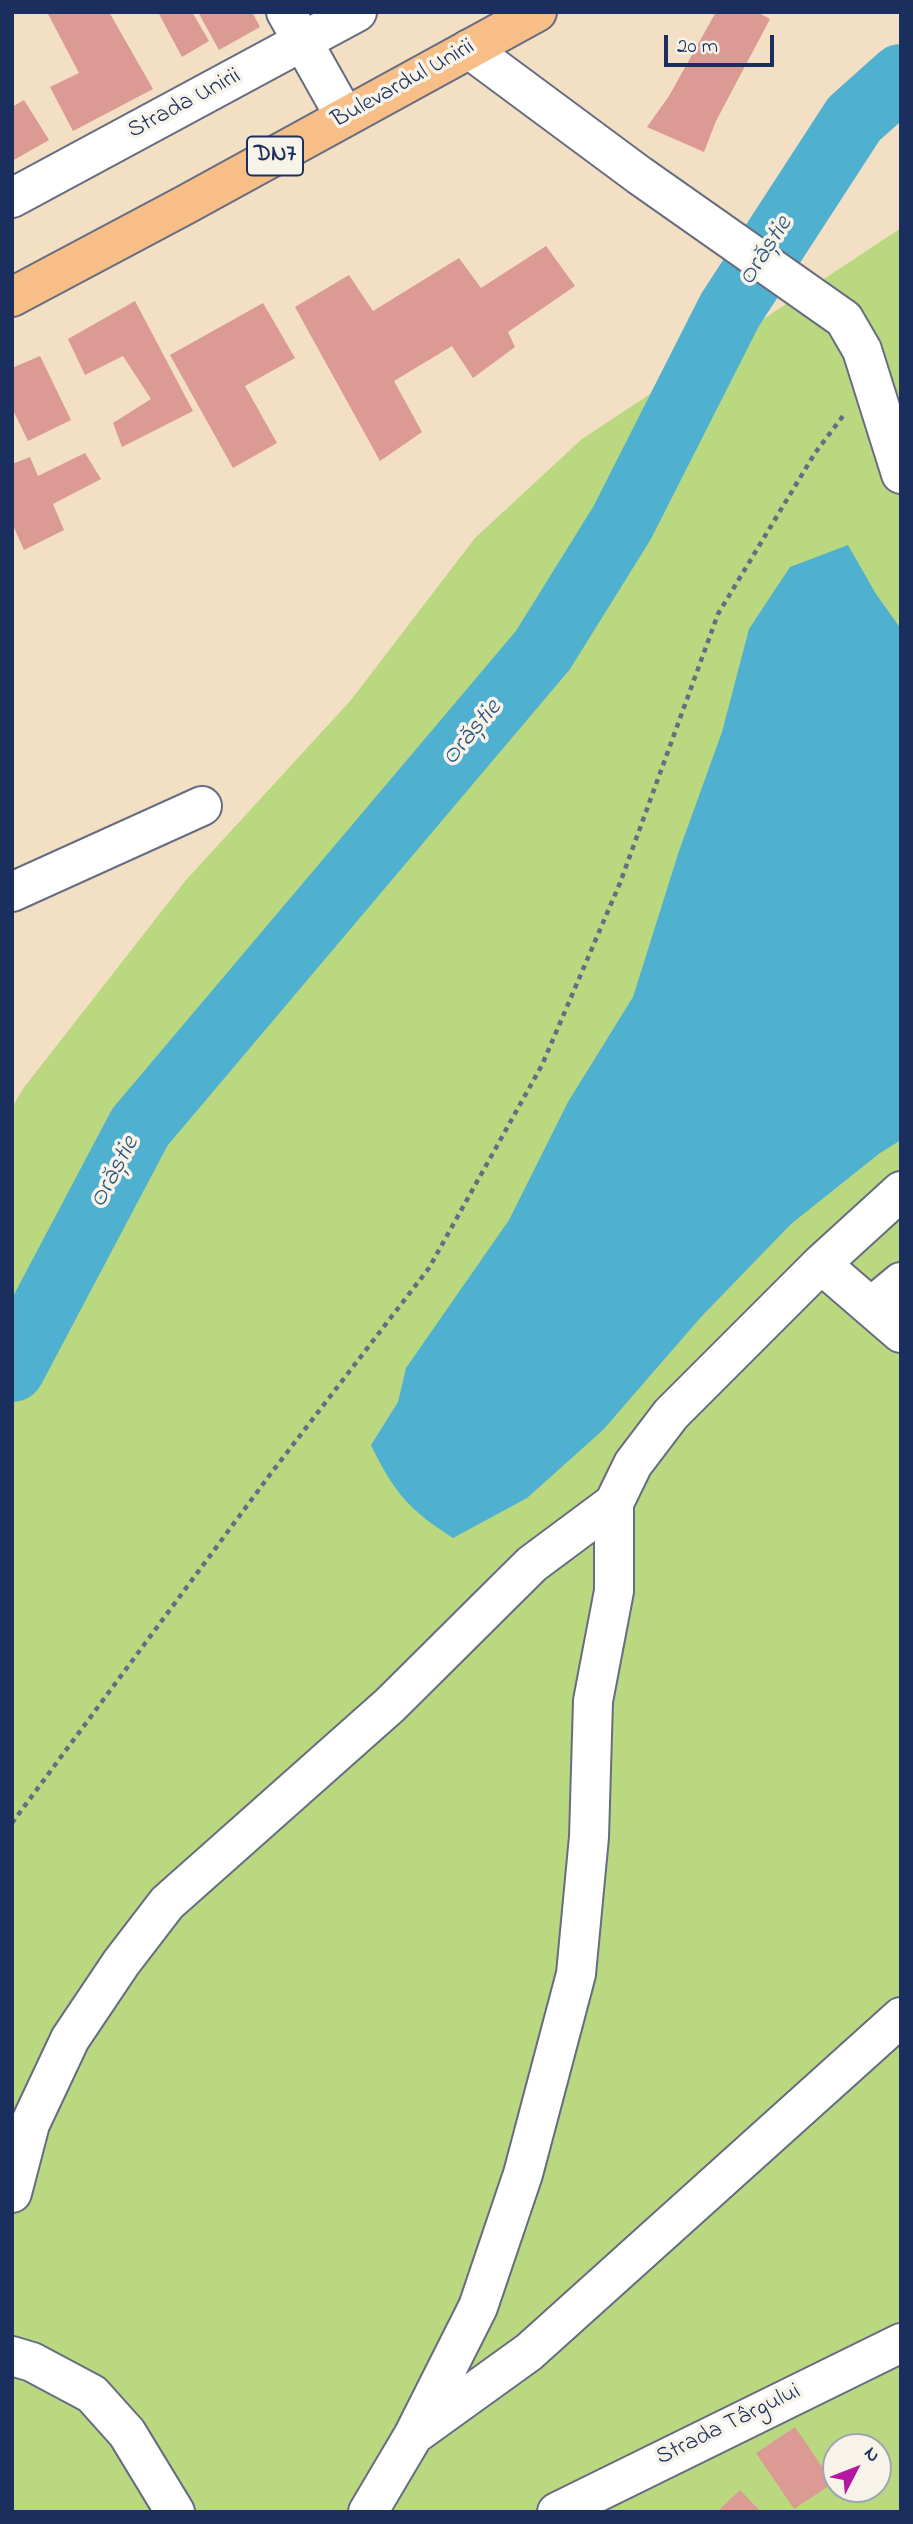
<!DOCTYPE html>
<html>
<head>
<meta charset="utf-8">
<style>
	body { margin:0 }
	#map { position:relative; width:913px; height:2524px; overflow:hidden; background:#f2dfc4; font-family:"Indie Flower",sans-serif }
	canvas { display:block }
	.frame { position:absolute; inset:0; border:14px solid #1b2f5e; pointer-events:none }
	.north { position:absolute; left:822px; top:2433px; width:70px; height:70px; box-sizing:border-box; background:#f7f3e8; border:2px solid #9fa5b1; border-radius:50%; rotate:48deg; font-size:19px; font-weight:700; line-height:28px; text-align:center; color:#1b2f5e }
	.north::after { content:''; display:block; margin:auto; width:24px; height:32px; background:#b5179e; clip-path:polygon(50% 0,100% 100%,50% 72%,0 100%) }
	.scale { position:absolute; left:664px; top:35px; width:110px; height:32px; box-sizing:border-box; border:4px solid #1b2f5e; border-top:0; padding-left:9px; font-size:21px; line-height:24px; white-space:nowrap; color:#1b2f5e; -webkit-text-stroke:5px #f7f3e8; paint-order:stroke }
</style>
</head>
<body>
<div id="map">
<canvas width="913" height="2524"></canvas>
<div class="frame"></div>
<div class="north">N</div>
<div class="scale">20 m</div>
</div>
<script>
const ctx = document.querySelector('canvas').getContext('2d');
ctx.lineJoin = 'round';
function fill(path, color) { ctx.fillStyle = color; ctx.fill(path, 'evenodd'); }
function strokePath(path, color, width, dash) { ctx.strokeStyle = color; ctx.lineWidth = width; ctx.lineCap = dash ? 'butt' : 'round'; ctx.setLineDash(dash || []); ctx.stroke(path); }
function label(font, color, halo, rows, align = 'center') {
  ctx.font = font + ' "Indie Flower",sans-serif'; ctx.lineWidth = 7; ctx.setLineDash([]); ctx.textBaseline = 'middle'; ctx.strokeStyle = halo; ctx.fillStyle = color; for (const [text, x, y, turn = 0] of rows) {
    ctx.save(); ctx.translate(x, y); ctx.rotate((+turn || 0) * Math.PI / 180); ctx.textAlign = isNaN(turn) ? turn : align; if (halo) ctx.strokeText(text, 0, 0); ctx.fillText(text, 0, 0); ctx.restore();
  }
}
const green = new Path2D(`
	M901,228V2512H12V1108L22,1090L186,880L351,700L475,538L582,439ZM836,2447H878V2489H836Z`);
const water = new Path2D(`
	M848,545L876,594L901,629V1140L880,1153L791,1224L701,1317L603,1430L527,1498L453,1538C409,1510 393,1491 371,1445L398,1402L406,1368L509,1220L568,1102L633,997L679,851L722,732L749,629L790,567Z`);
const river = new Path2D(`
	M12,1369L140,1127L543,650L622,523L730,310L854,119L901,77`);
const building = new Path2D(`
	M47,12H109L153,89L73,131L50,87L79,73Z
	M158,12H192L209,41L182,57Z
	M198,12H252L260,27L219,50Z
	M716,12H757L770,19L716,121L704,152L647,127L669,96Z
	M24,100L49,140L12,161V107Z
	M546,246L575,286L508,332L515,347L473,378L452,346L394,381L422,432L380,461L295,307L349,275L373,311L459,258L481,288Z
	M135,301L193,411L122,447L113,423L151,399L123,356L85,375L68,339Z
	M263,303L295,358L245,386L277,443L233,468L170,355Z
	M40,356L71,420L28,441L12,408V368Z
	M85,453L101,479L53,504L64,530L24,550L12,523V464L30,457L38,476Z
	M795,2427L833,2483L794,2509L756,2453Z
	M740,2490L761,2512H720L719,2510Z`);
const path = new Path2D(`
	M12,1823L272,1472L429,1268L542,1065L620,883L718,614L815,453L843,416`);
const minor = new Path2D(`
	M286,12L345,117
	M469,49L639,175L844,319L862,350L901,474
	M12,198L357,12
	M12,892L202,806
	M821,1264L901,1333
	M871,1307L901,1282
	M12,2193L30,2124L70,2039L121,1963L167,1903L390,1705L532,1564L614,1503L633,1464L671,1414L821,1264L901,1191
	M12,2356L32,2362L92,2394L127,2433L175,2512
	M418,2432L529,2352L901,2017
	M368,2512L413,2436L478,2307L523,2174L576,1974L589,1837L593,1701L614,1591V1503
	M557,2512L901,2343`);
const major = new Path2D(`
	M12,297L185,205L537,12`);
const shields = [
	[275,156,56]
];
const shieldNames = [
	["DN7",275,156]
];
const streetNames = [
	["Bulevardul Unirii",404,85,-29],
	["Strada Unirii",185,105,-28],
	["Strada Târgului",729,2426,-26]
];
const waterNames = [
	["Orăștie",767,252,-57],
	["Orăștie",473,734,-50],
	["Orăștie",116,1173,-62]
];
fill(green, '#bad87f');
fill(water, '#50b0cf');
strokePath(river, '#50b0cf', 66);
fill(building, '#db9a94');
strokePath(minor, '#666d82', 42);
strokePath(major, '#666d82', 42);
strokePath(path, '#666d82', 4.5, [5, 5]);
strokePath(minor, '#fff', 38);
strokePath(major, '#f7be87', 38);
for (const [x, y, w] of shields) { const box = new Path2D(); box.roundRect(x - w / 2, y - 19.5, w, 39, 5); ctx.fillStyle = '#f7f3e8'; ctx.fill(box); strokePath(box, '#1b2f5e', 2); }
label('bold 23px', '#1b2f5e', null, shieldNames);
label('24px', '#1b2f5e', '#f7f3e8', streetNames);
label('italic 26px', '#2b5680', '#f7f3e8', waterNames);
</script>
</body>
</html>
